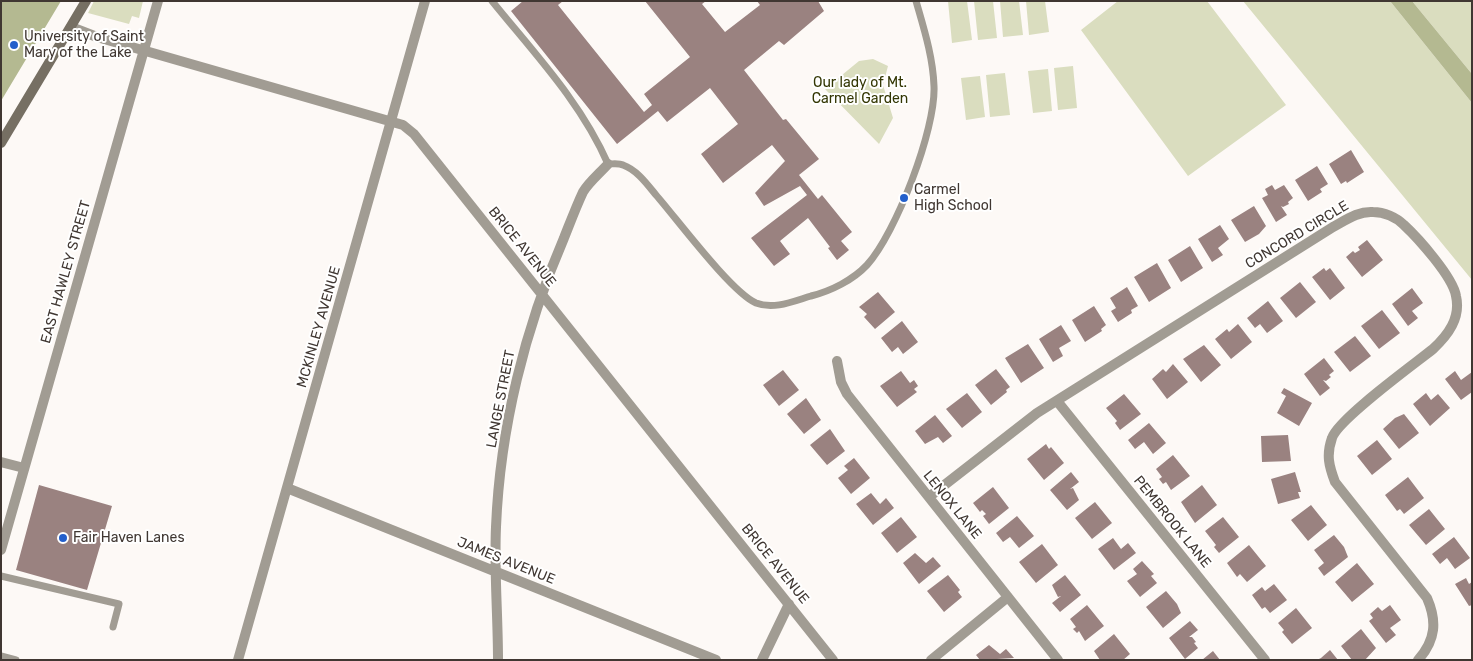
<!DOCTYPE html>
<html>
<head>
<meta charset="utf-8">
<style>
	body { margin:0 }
	#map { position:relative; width:1473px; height:661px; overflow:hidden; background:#fdf9f6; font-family:Rubik,sans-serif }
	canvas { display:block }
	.frame { position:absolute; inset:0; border:2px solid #403732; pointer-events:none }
</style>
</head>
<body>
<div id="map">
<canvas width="1473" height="661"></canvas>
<div class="frame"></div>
</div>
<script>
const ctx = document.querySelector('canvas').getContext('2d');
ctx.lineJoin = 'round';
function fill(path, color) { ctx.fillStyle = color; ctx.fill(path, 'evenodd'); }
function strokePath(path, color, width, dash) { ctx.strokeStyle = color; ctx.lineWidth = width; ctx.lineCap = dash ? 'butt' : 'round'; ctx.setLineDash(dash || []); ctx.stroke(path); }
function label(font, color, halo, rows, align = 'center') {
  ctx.font = font + ' Rubik,sans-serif'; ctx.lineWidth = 4; ctx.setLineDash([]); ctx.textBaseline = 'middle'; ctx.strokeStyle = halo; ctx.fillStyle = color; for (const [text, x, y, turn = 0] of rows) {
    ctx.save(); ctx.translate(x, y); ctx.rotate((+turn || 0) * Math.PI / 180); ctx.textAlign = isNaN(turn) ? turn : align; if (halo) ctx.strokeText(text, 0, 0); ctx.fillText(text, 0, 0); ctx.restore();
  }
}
const green = new Path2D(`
	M94,1H143L139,18L132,16L129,24L88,13Z
	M948,1H967L972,40L952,43Z
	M974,1H993L997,38L978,40Z
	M1000,1H1019L1023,35L1003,37Z
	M1026,1H1045L1049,32L1029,35Z
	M1118,1H1207L1286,105L1188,176L1081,30Z
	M1243,1H1390L1472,103V280Z
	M1412,1H1472V74Z
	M873,59L888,66L883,85L893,118L879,144L825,89L859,61Z
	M1073,66L1077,108L1058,110L1054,68Z
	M1048,69L1052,111L1033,113L1028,71Z
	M1005,73L1010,115L990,117L986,75Z
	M980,76L985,117L966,120L961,78Z`);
const forest = new Path2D(`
	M1,1H61L1,101Z
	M1390,1H1412L1472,74V103Z`);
const building = new Path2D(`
	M523,1H563L558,5L644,112L652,105L644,94L690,57L645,1H706L702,4L725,32L760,5L757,1H818L824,11L784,45L779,41L744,70L783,120L786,119L819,159L799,175L818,199L822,195L852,232L841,241L849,250L837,260L828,248L830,247L808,218L780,241L790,254L774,266L751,238L807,195L800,186L764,206L755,193L785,161L772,145L723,183L701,154L738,124L710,88L667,122L658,111L617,144L511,11Z
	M1351,150L1364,172L1347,183L1346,181L1341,184L1329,164Z
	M1317,166L1328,184L1320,189L1322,192L1308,201L1295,180Z
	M1272,185L1275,190L1284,185L1293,198L1288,202L1289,204L1283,207L1281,206L1287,215L1276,222L1262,198L1268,195L1265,189Z
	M1254,206L1266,226L1259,234L1245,242L1231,220Z
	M1220,225L1229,239L1218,248L1223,255L1212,262L1198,239Z
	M1367,240L1383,260L1362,277L1346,257L1353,251L1355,253L1360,250L1358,247Z
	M1190,246L1203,268L1181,282L1168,260Z
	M1157,263L1171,288L1149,302L1134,277Z
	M1324,268L1326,271L1330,268L1345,288L1330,300L1312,277Z
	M1300,282L1316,302L1296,318L1280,298Z
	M1127,287L1138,306L1131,310L1132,313L1118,322L1111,311L1116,308L1110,298Z
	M1412,288L1423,303L1412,311L1418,318L1408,326L1392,304Z
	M878,292L895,312L875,329L864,317L867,314L859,307Z
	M1268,301L1283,321L1267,333L1260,324L1255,328L1247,318Z
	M1094,306L1106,325L1101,329L1102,331L1085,342L1072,320Z
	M1382,310L1400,333L1379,349L1361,326Z
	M902,321L918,342L903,354L898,347L892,352L881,338Z
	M1238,324L1252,342L1231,359L1215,339L1227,329L1229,332Z
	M1061,325L1071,341L1059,348L1063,356L1053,362L1039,339Z
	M1355,336L1371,356L1350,372L1334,352Z
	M1028,344L1044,368L1021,383L1005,358Z
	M1204,345L1221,365L1201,382L1183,359Z
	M1324,358L1334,371L1329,375L1331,377L1326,381L1323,380L1330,388L1320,396L1304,374Z
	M1173,364L1188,382L1167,399L1152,379L1163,369L1166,372Z
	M996,369L1010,387L1006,390L1007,392L991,405L975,385Z
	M783,370L799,390L779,406L763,385Z
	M901,371L910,383L914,380L918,386L914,389L917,392L897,407L880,386Z
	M1455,371L1461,380L1472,372V392L1461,400L1445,379Z
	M1284,388L1312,403L1299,426L1277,413L1286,396L1281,393Z
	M967,393L982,412L962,428L946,409Z
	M1426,393L1431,400L1438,394L1450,408L1430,426L1413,404Z
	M1124,394L1141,414L1120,430L1115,423L1117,421L1106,408Z
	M806,398L821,420L804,434L787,414Z
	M1404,414L1419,433L1399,449L1383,429L1395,418Z
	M935,415L952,436L943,443L938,437L925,444L915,431Z
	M1149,423L1166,443L1153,454L1144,442L1135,449L1128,440Z
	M830,429L845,451L827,465L810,445Z
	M1288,435L1291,461L1262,462L1261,436Z
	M1377,440L1392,459L1372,475L1357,456Z
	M1046,444L1049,449L1051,447L1064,463L1044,480L1027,459Z
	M1173,455L1190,476L1171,490L1166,482L1163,484L1159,479L1162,477L1156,469Z
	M854,458L870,478L851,494L838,478L848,470L844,466Z
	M1071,472L1079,482L1070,489L1073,488L1079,500L1067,510L1050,490Z
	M1295,472L1301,492H1298L1300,498L1278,504L1271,479Z
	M1408,477L1424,498L1404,514L1400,509L1397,511L1385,495Z
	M39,485L112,506L87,590L16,570Z
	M1202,485L1217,505L1195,523L1181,502Z
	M993,487L1009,508L989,524L983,516L986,514L982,510L980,512L973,503Z
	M871,493L880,504L886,498L894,508L873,525L856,504Z
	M1095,502L1112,523L1092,539L1075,518Z
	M1311,505L1327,525L1308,541L1291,520Z
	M1429,509L1445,529L1426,545L1409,525Z
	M1017,516L1034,536L1019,548L1010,537L1003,542L996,533Z
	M901,517L917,537L897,553L881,533Z
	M1223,517L1239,537L1219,553L1214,547L1216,545L1205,531Z
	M1334,535L1344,547L1348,557L1324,576L1318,568L1324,563L1314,550Z
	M1454,537L1470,558L1455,569L1447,558L1440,564L1432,554Z
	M1113,538L1121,549L1128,543L1136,553L1114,570L1098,549Z
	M1042,544L1058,565L1036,583L1019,562Z
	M1249,545L1266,566L1247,582L1240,574L1237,577L1227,563Z
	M915,553L926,563L933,557L941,566L919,584L903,563Z
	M1142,561L1154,574L1151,576L1157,583L1140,597L1127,581L1137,574L1133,569Z
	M1357,563L1374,584L1352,602L1335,582Z
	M948,575L960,590L958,592L962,597L944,612L927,591Z
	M1065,575L1081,595L1060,612L1052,603L1061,596L1058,597L1052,585Z
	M1466,578L1469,584L1472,582V605L1469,606L1455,584Z
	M1274,584L1287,600L1270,613L1265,607L1262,609L1252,595L1262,587L1265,591Z
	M1166,591L1177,604L1181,613L1163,628L1146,607Z
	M1087,605L1104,626L1085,641L1079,631L1077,633L1073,629L1076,627L1070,619Z
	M1390,605L1401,620L1390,628L1396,635L1386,643L1369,621L1373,618L1370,614L1378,607L1382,611Z
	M1296,608L1312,628L1292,644L1282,632L1284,630L1278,623Z
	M1190,621L1198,630L1189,637H1192L1196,642L1194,643L1198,648L1185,659L1169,638Z
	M1361,629L1376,648L1365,660H1352L1341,646Z
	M1114,634L1130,654L1123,660H1100L1094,651Z
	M989,645L1000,654L1006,649L1014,658L980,660L976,655Z
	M1330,650L1338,660H1317L1321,658Z
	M1213,651L1220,660H1202Z`);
const service = new Path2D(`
	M492,1C534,53 581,102 608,164C613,164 619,163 623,165C637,170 647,184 656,195C677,219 731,292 756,303C774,310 794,301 811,296C831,291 853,280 867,265C896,233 936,129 934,86C933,57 924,29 916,1
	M1,576L119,604L113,627
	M1,656L16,660`);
const minor = new Path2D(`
	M71,27L97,37L403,125L414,134L833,660
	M837,361L841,382L847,394L1058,660
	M1057,401L1265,660
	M1,462L24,468
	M287,488L716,660
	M929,497L1037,413L1333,227C1346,220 1358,211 1373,212C1384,212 1396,217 1404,225C1418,238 1453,277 1456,296C1461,318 1448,335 1433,349C1413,365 1338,419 1332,438C1326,455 1329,466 1335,482L1427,598C1437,621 1436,640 1418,660
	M238,660L425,1
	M498,660C498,615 494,572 496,527C500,428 525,328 564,238C570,223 576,207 583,192C589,182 600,173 608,164
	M762,660L789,604
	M931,660L1008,597`);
const tertiary = new Path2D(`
	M1,550L158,1`);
const secondary = new Path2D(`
	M1,143L86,1`);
const markers = [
	[14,45,5,"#235fcb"],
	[904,198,5,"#235fcb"],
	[63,538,5,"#235fcb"]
];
const poiNames = [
	["University of Saint",24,37],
	["Mary of the Lake",24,53],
	["Carmel",914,190],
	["High School",914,206],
	["Fair Haven Lanes",73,538]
];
const parkNames = [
	["Our lady of Mt.",860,83],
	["Carmel Garden",860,99]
];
const streetNames = [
	["CONCORD CIRCLE",1297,235,-31],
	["BRICE AVENUE",522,247,51],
	["EAST HAWLEY STREET",66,272,-74],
	["MCKINLEY AVENUE",319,327,-74],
	["LANGE STREET",501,399,-79],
	["LENOX LANE",952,505,51],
	["PEMBROOK LANE",1172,522,51],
	["JAMES AVENUE",506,561,22],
	["BRICE AVENUE",775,564,51]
];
fill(green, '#daddbf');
fill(forest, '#b4b991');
fill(building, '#9a8280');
strokePath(service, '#a19c93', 7);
strokePath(minor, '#a19c93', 10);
strokePath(tertiary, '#a19c93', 10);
strokePath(secondary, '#766f63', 10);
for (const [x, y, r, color] of markers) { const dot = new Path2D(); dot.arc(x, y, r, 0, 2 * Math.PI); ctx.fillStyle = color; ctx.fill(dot); strokePath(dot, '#fff', 2); }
label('14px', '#403732', '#fff', poiNames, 'left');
label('14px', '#333603', '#fff', parkNames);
label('14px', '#403732', '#fff', streetNames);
</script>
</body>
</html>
